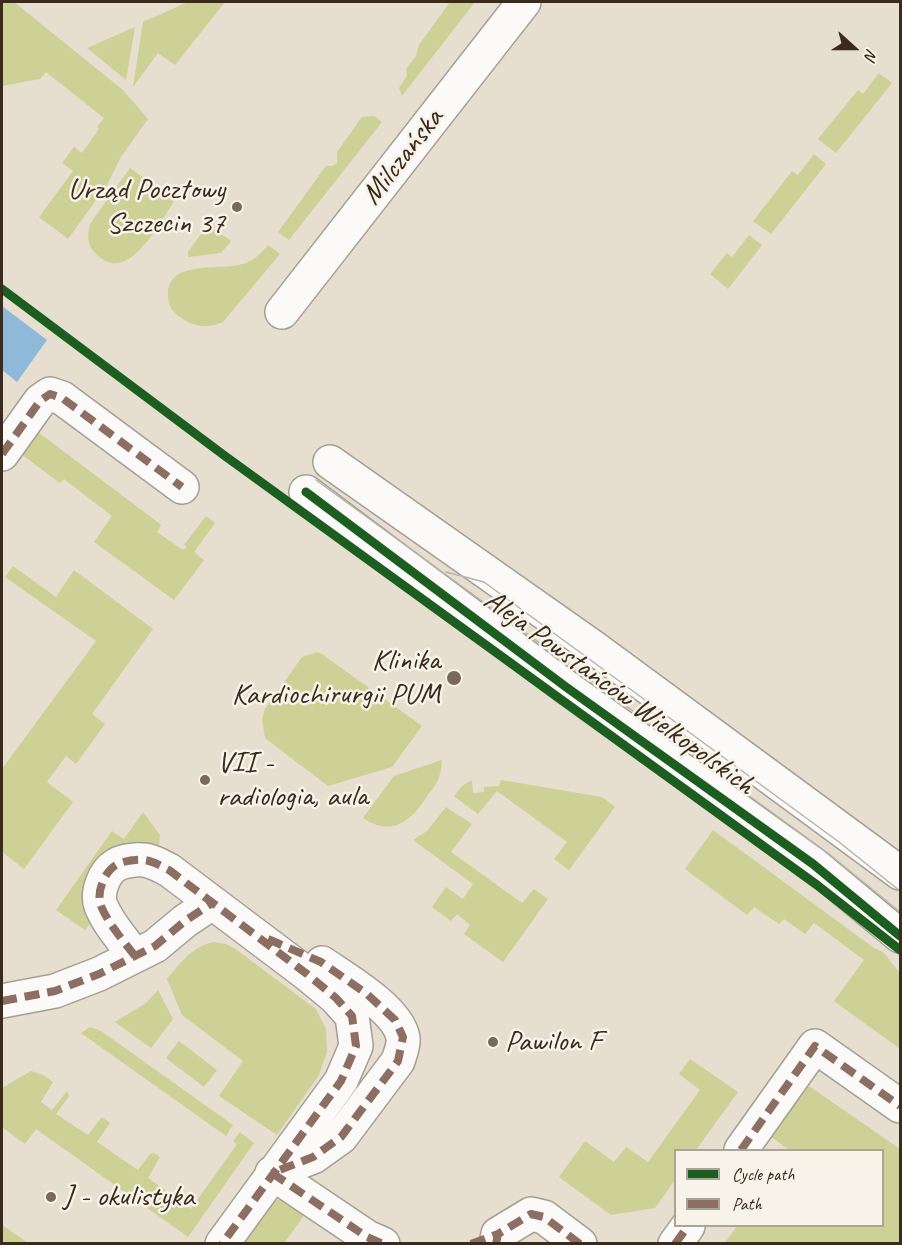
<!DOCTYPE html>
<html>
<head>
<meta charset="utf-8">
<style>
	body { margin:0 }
	#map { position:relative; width:902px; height:1245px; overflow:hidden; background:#e6decf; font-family:Caveat,sans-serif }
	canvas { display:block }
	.frame { position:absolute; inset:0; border:3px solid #3b2a1e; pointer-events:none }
	.legend { position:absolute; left:674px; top:1149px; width:210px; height:78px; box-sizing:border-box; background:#f7f3e8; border:2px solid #aca397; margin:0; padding:8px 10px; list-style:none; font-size:18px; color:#3b2a1e }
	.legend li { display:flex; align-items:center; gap:12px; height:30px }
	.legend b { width:30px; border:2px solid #aca397 }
	.north { position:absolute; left:824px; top:18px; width:60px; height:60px; -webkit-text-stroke:4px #f7f3e8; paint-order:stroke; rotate:111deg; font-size:16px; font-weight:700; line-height:24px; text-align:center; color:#3b2a1e }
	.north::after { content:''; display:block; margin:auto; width:21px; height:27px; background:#3b2a1e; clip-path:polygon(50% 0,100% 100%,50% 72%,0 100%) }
</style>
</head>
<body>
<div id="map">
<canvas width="902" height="1245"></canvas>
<div class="frame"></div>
<ul class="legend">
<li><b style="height:8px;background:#1b5e20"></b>Cycle path</li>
<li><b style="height:8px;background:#8d6e63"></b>Path</li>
</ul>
<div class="north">N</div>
</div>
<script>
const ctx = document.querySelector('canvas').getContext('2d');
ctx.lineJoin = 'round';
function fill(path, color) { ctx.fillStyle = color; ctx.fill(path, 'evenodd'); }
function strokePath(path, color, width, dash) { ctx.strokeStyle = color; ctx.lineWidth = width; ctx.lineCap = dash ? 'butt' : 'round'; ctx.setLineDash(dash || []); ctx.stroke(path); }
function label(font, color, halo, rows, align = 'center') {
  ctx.font = font + ' Caveat,sans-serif'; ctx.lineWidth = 5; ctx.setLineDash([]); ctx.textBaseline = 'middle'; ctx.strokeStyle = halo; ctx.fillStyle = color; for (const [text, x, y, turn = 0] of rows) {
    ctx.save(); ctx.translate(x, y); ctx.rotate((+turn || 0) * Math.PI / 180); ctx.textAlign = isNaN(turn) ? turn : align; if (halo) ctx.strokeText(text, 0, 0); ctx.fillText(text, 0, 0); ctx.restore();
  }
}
const green = new Path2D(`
	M2,2H14L123,90L148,119L121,157L107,185L68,239L39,217L73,171L62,163L74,147L82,153L99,129L97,127L104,118L46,72L40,79L2,86Z
	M188,2H225L175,65L158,53L133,87L143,22Z
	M450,2H475L402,96L399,88L407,76L406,69L416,56L419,45Z
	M135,27L126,80L87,48Z
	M879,73L892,83L836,153L818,139L858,90L863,94Z
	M374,116L382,122L289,240L278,232L326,166H332L337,163V152L362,117Z
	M814,154L826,164L771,234L753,221L792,171L798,175Z
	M130,168L175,200C159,223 128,287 96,254C87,245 87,236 90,224Z
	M208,224L231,241L221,253L188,257V252Z
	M749,235L762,245L728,289L710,274L727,253L732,257Z
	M268,245L280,254L223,322C206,330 190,326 176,314C170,309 168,301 168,293C169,261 217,270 238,265C252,263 259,255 268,245Z
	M38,432L160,524L161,525L157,532L183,550L187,547L184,545L206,516L215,523L194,552L204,560L174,600L94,542L112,516L64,479L60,483L21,454Z
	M13,566L56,597L74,570L153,629L92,714L105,724L76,764L66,756L47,782L73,802L24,869L2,852V769L96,641L5,577Z
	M317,652L322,654L422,726L392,767L328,786L265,738L262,719L265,709L302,657Z
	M442,760C441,778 437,783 426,798C410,822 391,837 363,818L394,776Z
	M472,780L473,793L484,792V787L499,786L501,780L602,797L615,807L569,870L554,859L567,842L497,791L478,814L454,796L462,786Z
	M446,807L472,824L451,852L522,903L534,889L548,899L503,962L464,934L470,925L457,914L451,921L432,907L446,887L463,899L473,884L413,840L427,831Z
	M143,812L160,835L158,855L141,851L85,930L56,910L112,831L124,839Z
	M713,830L874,948L883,952L900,973V1049L834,1001L864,960L814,923L805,934L784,919L779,924L754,907L747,915L685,869Z
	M214,942L226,944L234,948L316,1009L326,1029L327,1052L319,1075L277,1135L219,1096L243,1061L182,1015L167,979C181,962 192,947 214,942Z
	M158,990L173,1019L151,1048L115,1022L146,1003Z
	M90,1027L101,1031L233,1125L226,1136L81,1033Z
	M179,1041L217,1070L204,1087L166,1058Z
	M690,1059L738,1092L696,1150H676L675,1180L655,1208L611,1215L559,1177L585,1141L614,1162L626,1147L648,1162L700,1090L679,1074Z
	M31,1071L43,1075L53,1082L41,1102L52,1110L67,1091L69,1096L56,1114L88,1135L101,1118H104L110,1123L97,1142L138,1170L150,1154L154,1153L160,1157L148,1178L191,1209L237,1144L233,1141L240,1132L254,1143L188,1237L36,1129L25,1144L2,1127V1088Z
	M809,1086L900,1149V1243L724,1244L737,1226H882V1150H789L770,1136Z
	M274,1200H285L309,1209L284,1243L233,1244Z
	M2,1225L28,1243H2Z`);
const water = new Path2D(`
	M2,306L47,340L17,382L2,370Z`);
const minor = new Path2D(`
	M282,312L524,2
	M2,454L40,401L50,394L62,398L182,487
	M330,462L593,647L900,873
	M306,492L566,687L813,864L900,936
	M135,956C123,940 109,925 101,906C96,893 104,872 116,865C122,861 137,859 144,860C153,861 161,866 169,870L307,974L336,998L352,1016L356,1046L341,1081L222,1244
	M2,1001L55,991L99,974L155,946L185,921L212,903
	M741,1150L815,1046L900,1106
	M272,1173L313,1157L341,1137L398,1061C400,1054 404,1046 403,1038C399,1010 344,978 322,963
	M272,1173L367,1237L383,1244
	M496,1244L498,1234L531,1214L544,1217L580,1244
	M675,1244L688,1226`);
const tram = new Path2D(`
	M316,480L829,854L900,912
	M446,572L484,582L839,842L900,891`);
const quiet = new Path2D(`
	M2,454L40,401L50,394L62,398L182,487
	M268,939L321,962L367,994L395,1020L403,1037L398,1061L341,1137L313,1157L272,1173
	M135,956C123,940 109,925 101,906C96,893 104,872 116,865C122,861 137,859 144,860C153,861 161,866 169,870L307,974L336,998L352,1016L356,1046L341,1081L222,1244
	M2,1001L55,991L99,974L155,946L185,921L212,903
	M741,1150L815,1046L900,1106
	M272,1173L367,1237L383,1244
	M471,1244L498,1234
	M496,1244L498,1234L531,1214L544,1217L580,1244
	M675,1244L688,1226`);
const cycleway = new Path2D(`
	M2,289L225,456L817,885L900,950
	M306,492L566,687L813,864L900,936`);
const markers = [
	[237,207,6,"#77695c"],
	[454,678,8,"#77695c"],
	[205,780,6,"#77695c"],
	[493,1042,6,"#77695c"],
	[51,1197,6,"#77695c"]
];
const streetNames = [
	["Milczańska",403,157,-52],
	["Aleja Powstańców Wielkopolskich",619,693,36]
];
const poiNames = [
	["Urząd Pocztowy",225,190,"right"],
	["Szczecin 37",225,224,"right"],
	["Klinika",440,661,"right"],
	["Kardiochirurgii PUM",440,695,"right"],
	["VII -",217,763],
	["radiologia, aula",217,797],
	["Pawilon F",505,1042],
	["J - okulistyka",63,1197]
];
fill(green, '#cdd196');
fill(water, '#8eb9d8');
strokePath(minor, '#a59e94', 36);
strokePath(minor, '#fbfaf8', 33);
strokePath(tram, '#b6b3af', 1.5);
strokePath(quiet, '#8d6e63', 8, [15, 8]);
strokePath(cycleway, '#1b5e20', 9);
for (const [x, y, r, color] of markers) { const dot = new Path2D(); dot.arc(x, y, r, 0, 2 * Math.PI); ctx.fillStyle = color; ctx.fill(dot); strokePath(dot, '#f7f3e8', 2); }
label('30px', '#3b2a1e', '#f7f3e8', streetNames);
label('30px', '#3b2a1e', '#f7f3e8', poiNames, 'left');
</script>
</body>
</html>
